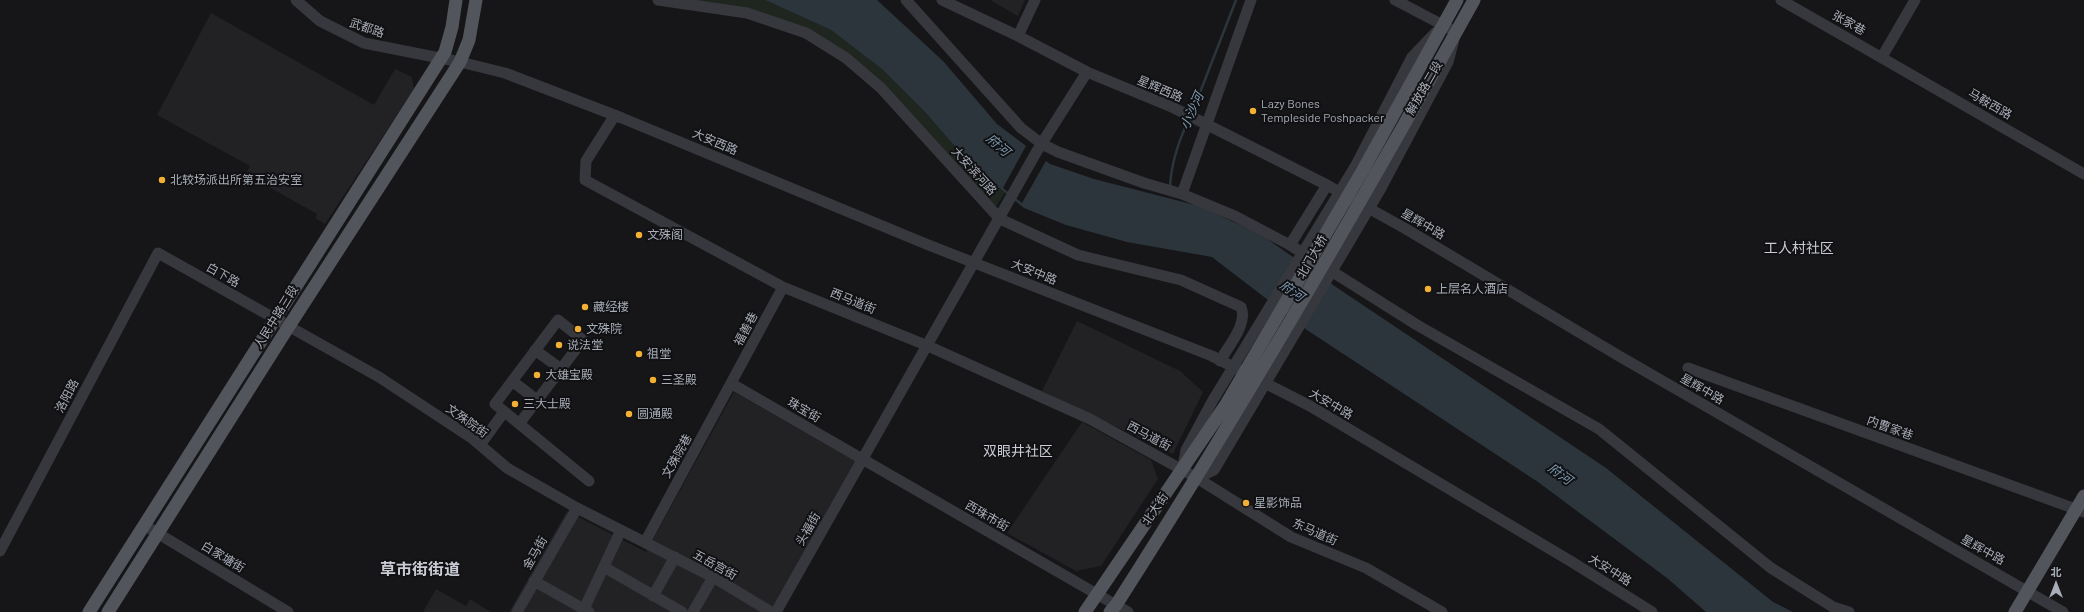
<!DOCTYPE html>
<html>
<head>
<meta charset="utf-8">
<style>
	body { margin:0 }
	#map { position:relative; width:2084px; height:612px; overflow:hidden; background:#161618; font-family:Barlow,"Noto Sans SC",sans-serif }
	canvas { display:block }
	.north { position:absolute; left:2036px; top:564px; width:40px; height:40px; -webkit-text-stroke:3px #111113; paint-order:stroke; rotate:0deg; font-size:11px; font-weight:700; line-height:16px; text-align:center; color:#a8adb8 }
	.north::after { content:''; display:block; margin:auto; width:14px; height:18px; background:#a8adb8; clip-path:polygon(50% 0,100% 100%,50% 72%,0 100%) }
</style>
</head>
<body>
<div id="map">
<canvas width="2084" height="612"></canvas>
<div class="north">北</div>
</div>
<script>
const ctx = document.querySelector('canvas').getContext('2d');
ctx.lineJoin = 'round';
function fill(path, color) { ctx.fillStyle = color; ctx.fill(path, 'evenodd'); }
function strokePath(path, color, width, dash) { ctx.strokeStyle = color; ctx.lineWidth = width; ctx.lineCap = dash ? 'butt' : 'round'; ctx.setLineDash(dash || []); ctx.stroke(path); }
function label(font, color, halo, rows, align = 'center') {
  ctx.font = font + ' Barlow,"Noto Sans SC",sans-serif'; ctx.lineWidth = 4; ctx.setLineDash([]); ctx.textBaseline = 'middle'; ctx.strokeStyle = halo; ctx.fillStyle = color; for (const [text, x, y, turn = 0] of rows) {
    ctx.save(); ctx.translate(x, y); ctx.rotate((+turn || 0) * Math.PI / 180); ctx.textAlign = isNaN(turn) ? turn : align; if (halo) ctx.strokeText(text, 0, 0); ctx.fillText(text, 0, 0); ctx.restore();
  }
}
const built = new Path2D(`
	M990,0H1025L1018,16Z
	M211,13L374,105L395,69L412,77L414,89L325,224L315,218L317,214L246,174L250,166L157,115Z
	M1077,321L1180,371L1203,392L1173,454L1042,391Z
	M734,392L855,461L771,612H509L567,511L646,552Z
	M1082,422L1151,460L1158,479L1101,566L1076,571L1007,533Z
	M436,589L466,606L470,599L491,612H423Z`);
const green = new Path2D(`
	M687,0H765L831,30L882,69L925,112L972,166L1005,193L995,208L881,83L815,36Z`);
const water = new Path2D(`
	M765,0H877L943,61L997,124L1050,164L1094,179L1199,206L1260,234L1336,287L1606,468L1773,602L1793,612H1706L1667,578L1538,482L1307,330L1212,257L1127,242L1066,225L1024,208L972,166L925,112L882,69L831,30Z`);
const pier = new Path2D(`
	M1027,144L1047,159L1022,203L1003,188Z`);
const stream = new Path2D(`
	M1192,113L1236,0
	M1170,187C1171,164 1179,140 1189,119`);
const minor = new Path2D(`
	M296,0L320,21L364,43L460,62L505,73L622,118L926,244L1212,356L1310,406L1572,562L1652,612
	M658,0L747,13L806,33L846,58L881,88L1000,219L1078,255L1181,280L1241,307C1248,324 1229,345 1220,361
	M906,0L1021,128L1042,144L1058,152L1144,183L1182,194L1235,216L1290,245L1417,325L1599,429L1771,568L1833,607L1849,612
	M942,0L1018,36L1087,72L1174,108L1327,185L1406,229L1619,356L2063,612
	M1781,0L2084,174
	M1018,36L1035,0
	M1882,57L1915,0
	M615,115L586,161L585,180L783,287L928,346L1090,419L1197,478L1291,537L1366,568L1442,612
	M1182,194L1251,0
	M1290,245L1327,185
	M535,350L561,369
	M1688,368L2084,512
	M512,381L537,400
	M732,384L1128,612
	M519,424L583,340L558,320L495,404L589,481
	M480,445L504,412
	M1183,467L1186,450L1213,400L1356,165L1412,57L1436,32
	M1197,478L1214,470L1380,190L1448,62L1456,32L1395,0
	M144,525L288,612
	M645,542L783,287
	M0,551L158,253L379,377L473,439L507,468L577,508L713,577L771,612
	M604,567L682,612
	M534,581L589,612
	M653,596L675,557
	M584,609L621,530
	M517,612L577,508
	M693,612L713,577
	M776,612L1037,151L1087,72`);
const major = new Path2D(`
	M89,612L445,52L452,27L456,0
	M108,612L289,326L460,62L469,40L476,0
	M1085,612L1225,406L1363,170L1457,0
	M1110,612L1116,605C1242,408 1360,205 1474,0
	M2015,612L2084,496`);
const markers = [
	[1253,111,4,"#f2b134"],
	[162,180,4,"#f2b134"],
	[639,235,4,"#f2b134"],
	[1428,289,4,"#f2b134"],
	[585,307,4,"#f2b134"],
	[578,329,4,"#f2b134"],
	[559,345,4,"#f2b134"],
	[639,354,4,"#f2b134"],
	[537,375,4,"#f2b134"],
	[653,380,4,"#f2b134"],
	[515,404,4,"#f2b134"],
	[629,414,4,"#f2b134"],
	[1246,503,4,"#f2b134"]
];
const streetNames = [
	["张家巷",1849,23,29],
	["武都路",367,28,19],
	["解放路二段",1424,88,-60],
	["星辉西路",1160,89,23],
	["马鞍西路",1990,104,30],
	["大安西路",715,142,23],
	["大安滨河路",974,171,48],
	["星辉中路",1423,224,30],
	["北门大桥",1312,257,-60],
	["大安中路",1034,272,22],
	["白下路",223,275,29],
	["西马道街",853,301,22],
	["人民中路三段",276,317,-58],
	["福善巷",746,329,-62],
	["星辉中路",1702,389,30],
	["洛阳路",67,396,-62],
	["大安中路",1331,404,30],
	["珠宝街",804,410,30],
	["文殊院街",467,421,35],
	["内曹家巷",1890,428,20],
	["西马道街",1149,436,28],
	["文殊院巷",677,456,-61],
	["北大街",1155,509,-56],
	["西珠市街",987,516,30],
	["头福街",808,529,-60],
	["东马道街",1315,532,24],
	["星辉中路",1983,550,29],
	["金马街",535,553,-60],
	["白家塘街",223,557,31],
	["五岳宫街",715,565,29],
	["大安中路",1610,570,32]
];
const poiNames = [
	["Lazy Bones",1261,104],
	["Templeside Poshpacker",1261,118],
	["北较场派出所第五治安室",170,180],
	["文殊阁",647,235],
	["上层名人酒店",1436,289],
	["藏经楼",593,307],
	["文殊院",586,329],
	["说法堂",567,345],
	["祖堂",647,354],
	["大雄宝殿",545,375],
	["三圣殿",661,380],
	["三大士殿",523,404],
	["圆通殿",637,414],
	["星影饰品",1254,503]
];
const waterNames = [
	["小沙河",1192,111,-66],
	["府河",998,145,41],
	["府河",1292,291,35],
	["府河",1560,474,36]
];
const quarterNames = [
	["工人村社区",1799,248],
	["双眼井社区",1018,451]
];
const districtNames = [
	["草市街街道",420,570]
];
fill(built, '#222225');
fill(green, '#1e261f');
fill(water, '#2c353c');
fill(pier, '#161618');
strokePath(stream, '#2c353c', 2.5);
strokePath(minor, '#37383d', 11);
strokePath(major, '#53555c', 13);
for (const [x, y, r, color] of markers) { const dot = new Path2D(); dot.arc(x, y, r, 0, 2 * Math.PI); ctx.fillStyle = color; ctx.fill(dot); strokePath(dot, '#111113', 1.5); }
label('12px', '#a8adb8', '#111113', streetNames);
label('12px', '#a8adb8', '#111113', poiNames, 'left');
label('italic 13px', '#7f9bb3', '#111113', waterNames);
label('14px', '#c9ccd4', '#111113', quarterNames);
label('bold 16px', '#c9ccd4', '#111113', districtNames);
</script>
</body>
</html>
